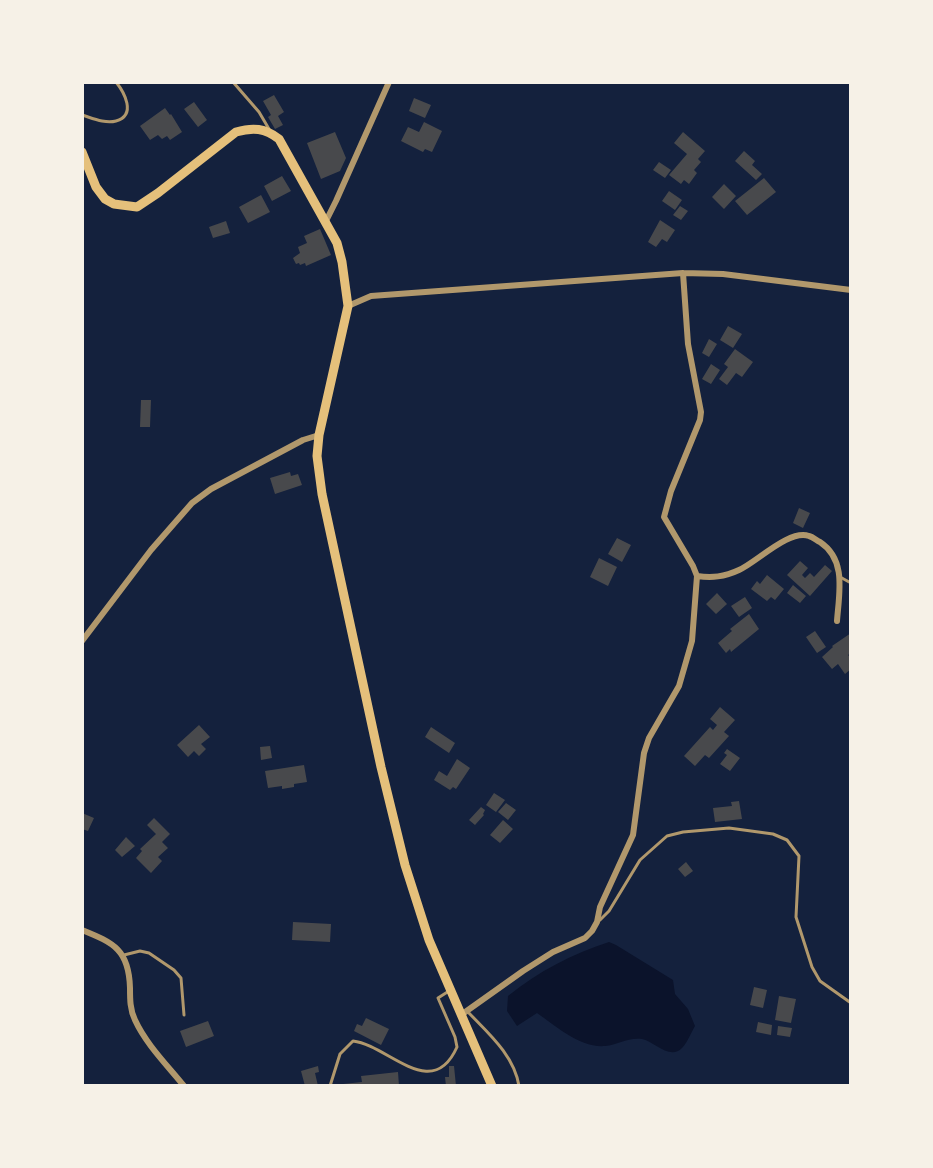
<!DOCTYPE html>
<html>
<head>
<meta charset="utf-8">
<style>
	body { margin:0 }
	#map { position:relative; width:933px; height:1168px; overflow:hidden; background:#14213d; font-family:"Work Sans",sans-serif }
	canvas { display:block }
	.frame { position:absolute; inset:0; border:84px solid #f6f1e7; pointer-events:none }
</style>
</head>
<body>
<div id="map">
<canvas width="933" height="1168"></canvas>
<div class="frame"></div>
</div>
<script>
const ctx = document.querySelector('canvas').getContext('2d');
ctx.lineJoin = 'round';
function fill(path, color) { ctx.fillStyle = color; ctx.fill(path, 'evenodd'); }
function strokePath(path, color, width, dash) { ctx.strokeStyle = color; ctx.lineWidth = width; ctx.lineCap = dash ? 'butt' : 'round'; ctx.setLineDash(dash || []); ctx.stroke(path); }
const water = new Path2D(`
	M609,942L616,945L673,980L675,994L688,1009L695,1026C691,1033 687,1043 682,1048C670,1061 654,1041 642,1039C628,1037 618,1045 605,1046C580,1048 556,1026 537,1013L517,1026L507,1011L508,996C539,971 572,954 609,942Z`);
const building = new Path2D(`
	M274,95L284,112L278,116L283,125L275,129L268,117L271,115L263,101Z
	M414,98L431,105L425,118L409,111Z
	M194,102L207,120L198,127L184,109Z
	M165,108L170,115L171,114L182,132L170,140L167,136L162,139L158,135L150,140L140,126Z
	M424,122L442,131L432,152L425,149L423,152L401,141L408,127L419,132Z
	M335,132L346,158L340,171L321,179L307,143Z
	M683,132L705,151L698,159L701,162L694,170L697,173L689,184L684,180L681,184L669,175L687,154L674,143Z
	M744,151L755,161L752,165L762,174L756,180L735,161Z
	M659,162L671,170L665,178L653,170Z
	M282,176L291,191L272,201L264,186Z
	M764,178L776,192L747,215L735,201Z
	M724,184L736,196L724,209L712,197Z
	M669,191L682,200L675,210L662,201Z
	M261,195L270,212L248,223L239,207Z
	M680,206L688,211L681,220L673,215Z
	M660,220L675,230L667,242L662,239L656,247L648,242Z
	M226,221L230,233L213,238L209,227Z
	M320,229L331,255L306,266L305,263L300,265L299,263L296,264L293,258L300,253L298,247L307,243L304,236Z
	M728,326L742,334L733,348L720,340Z
	M709,339L717,344L709,357L702,353Z
	M735,349L753,362L742,377L736,373L727,385L719,379L728,367L724,364Z
	M711,364L720,370L711,384L702,379Z
	M141,400H151L150,427H140Z
	M290,472L291,476L298,474L302,485L275,494L270,478Z
	M799,508L810,513L803,528L793,523Z
	M617,538L631,545L622,562L608,554Z
	M599,558L617,567L608,586L590,577Z
	M800,561L808,568L802,575L805,578L810,573L814,577L825,565L832,571L810,596L787,575Z
	M767,575L784,589L775,600L771,597L767,601L751,589L757,581L760,584Z
	M793,585L806,596L800,603L787,593Z
	M717,593L727,604L716,614L706,604Z
	M745,597L752,608L739,617L731,606Z
	M749,614L759,629L731,652L730,649L726,653L718,643L732,631L730,629Z
	M815,631L826,647L817,653L806,637Z
	M851,633V653L848,655L851,658V669L845,674L838,664L832,669L822,657L833,647L832,646Z
	M720,707L735,720L724,732L729,736L709,758L705,755L695,766L684,756L710,727L713,730L717,725L710,719Z
	M199,725L210,737L201,744L206,749L199,756L194,751L188,757L177,745Z
	M431,727L455,743L449,753L425,737Z
	M270,746L272,758L261,760L260,747Z
	M727,749L740,758L730,771L720,764L727,755L724,753Z
	M457,759L470,768L456,789L453,787L450,790L434,780L439,771L447,776Z
	M304,765L307,782L294,784V787L282,789V786L268,788L265,771Z
	M494,793L505,800L496,812L486,805Z
	M739,801L742,819L715,822L713,808L732,806L731,802Z
	M506,803L516,810L508,820L498,812Z
	M481,807L485,810L483,814L484,815L475,825L469,820Z
	M82,813L94,818L88,831L82,829Z
	M154,818L170,834L162,842L168,848L158,857L162,861L151,873L136,858L142,851L140,849L156,834L147,825Z
	M503,820L513,829L500,843L490,835Z
	M126,837L135,846L122,857L115,850Z
	M686,862L693,871L685,877L678,869Z
	M293,922L331,924L330,942L292,940Z
	M754,987L767,990L763,1008L750,1005Z
	M779,996L796,999L791,1023L775,1020Z
	M366,1018L389,1029L381,1045L354,1031L357,1024L362,1026Z
	M208,1021L214,1036L186,1047L180,1031Z
	M758,1022L772,1025L771,1035L756,1032Z
	M778,1026L792,1028L790,1037L777,1035Z
	M318,1066L319,1072L315,1073L318,1086H305L301,1071Z
	M449,1066H454L456,1086H446L445,1077H449Z
	M398,1072L399,1086H343V1084L362,1082L361,1076Z`);
const service = new Path2D(`
	M233,82L259,112L269,129
	M82,115C92,118 105,124 116,121C137,115 124,92 116,82
	M840,577L851,583
	M600,920L609,911L640,860L667,836L683,832L729,828L773,834L787,840L799,856L796,917L812,967L820,981L851,1003
	M124,955L140,951L149,953L174,970L181,978L184,1015
	M467,1011C488,1033 514,1055 519,1086
	M330,1086L340,1054L353,1041C388,1045 432,1103 457,1047L455,1037L438,998L449,991`);
const minor = new Path2D(`
	M326,221L336,201L389,82
	M348,306L371,296L683,273L723,274L851,290
	M697,576C712,578 724,577 739,570C757,562 789,529 809,536C813,537 816,540 820,542C847,560 839,593 837,621
	M82,641L151,550L192,503L211,489L303,440L319,435
	M82,930C114,943 129,950 130,988C130,999 130,1010 135,1020C146,1044 167,1065 184,1086
	M461,1015L523,971L553,952L585,938L592,931L597,922L600,907L633,835L644,753L649,738L679,686L692,641L697,576L693,566L664,517L671,491L700,420L701,412L688,344L683,273`);
const secondary = new Path2D(`
	M82,152L96,187L105,199L114,204L137,207L158,193L236,132C253,127 265,128 279,139L337,243L342,262L348,306L319,435L317,456L322,494L381,767L405,865L429,940L492,1086`);
fill(water, '#0b132b');
fill(building, '#48494c');
strokePath(service, '#b1986c', 3);
strokePath(minor, '#b1986c', 6);
strokePath(secondary, '#e5c07b', 9);
</script>
</body>
</html>
